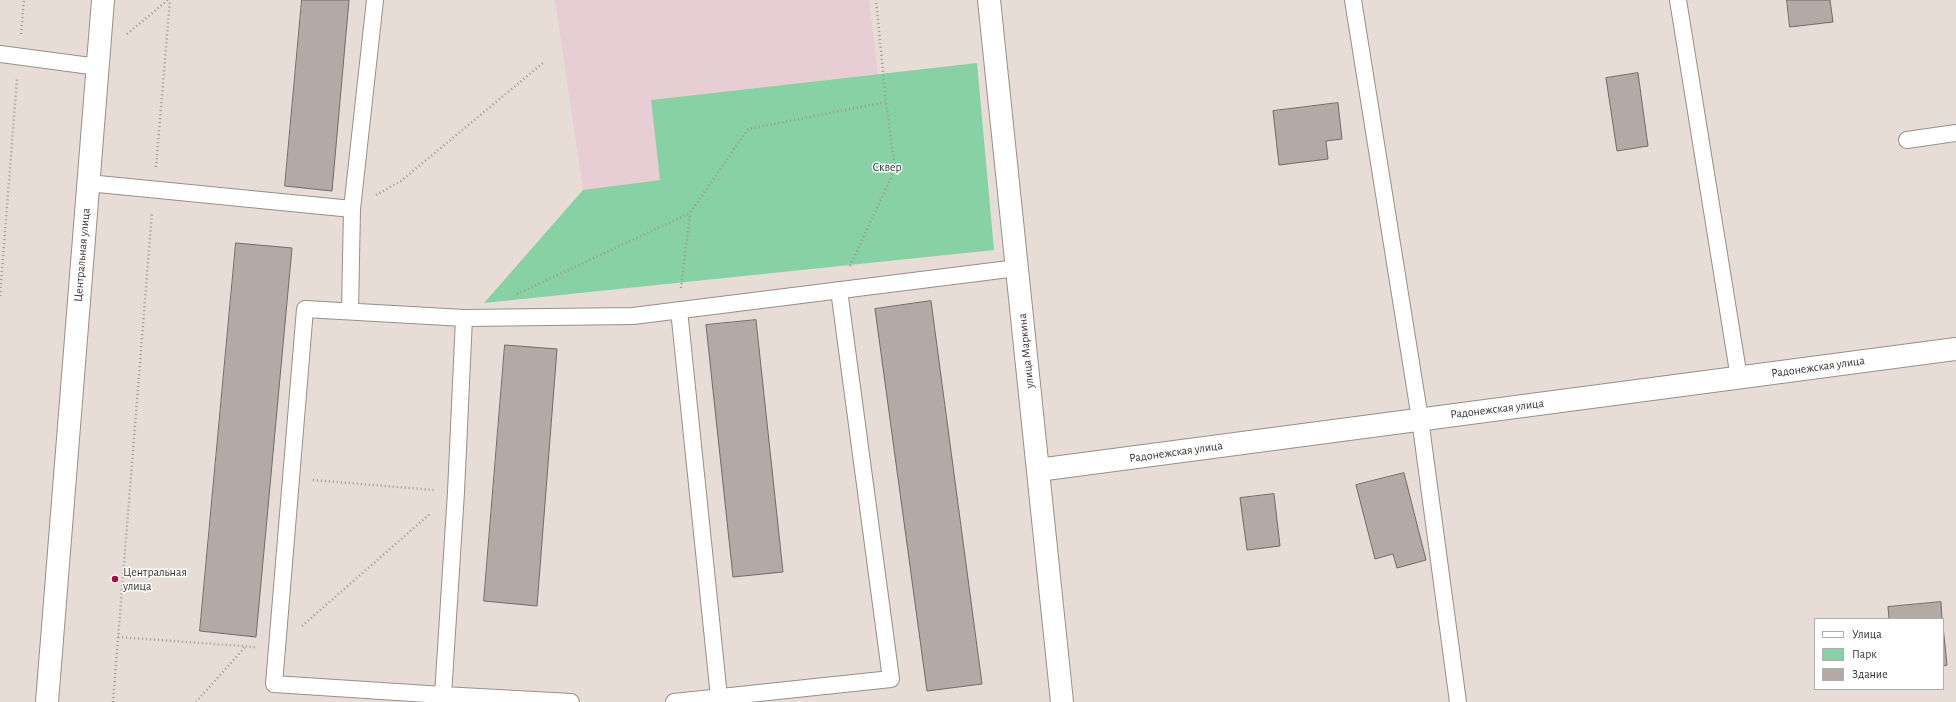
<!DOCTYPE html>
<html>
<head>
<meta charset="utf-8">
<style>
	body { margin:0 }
	#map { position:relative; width:1956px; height:702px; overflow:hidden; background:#e8dcd7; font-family:"Alegreya Sans",sans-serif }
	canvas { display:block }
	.legend { position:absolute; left:1814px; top:618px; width:130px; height:72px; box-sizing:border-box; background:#fff; border:1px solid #b0aead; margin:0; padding:5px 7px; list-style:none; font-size:12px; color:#393432 }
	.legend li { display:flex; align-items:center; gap:8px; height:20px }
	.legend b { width:20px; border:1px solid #b0aead }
</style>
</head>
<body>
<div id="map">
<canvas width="1956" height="702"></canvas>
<ul class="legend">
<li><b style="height:5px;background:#fff"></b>Улица</li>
<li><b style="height:11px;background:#88d1a5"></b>Парк</li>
<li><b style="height:11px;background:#b4a9a5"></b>Здание</li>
</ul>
</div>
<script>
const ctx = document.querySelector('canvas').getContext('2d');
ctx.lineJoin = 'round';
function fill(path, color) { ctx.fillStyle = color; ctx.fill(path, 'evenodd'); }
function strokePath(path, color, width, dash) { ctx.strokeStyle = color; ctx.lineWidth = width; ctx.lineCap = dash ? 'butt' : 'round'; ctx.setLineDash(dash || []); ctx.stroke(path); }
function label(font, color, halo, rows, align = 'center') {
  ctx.font = font + ' "Alegreya Sans",sans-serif'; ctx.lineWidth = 3; ctx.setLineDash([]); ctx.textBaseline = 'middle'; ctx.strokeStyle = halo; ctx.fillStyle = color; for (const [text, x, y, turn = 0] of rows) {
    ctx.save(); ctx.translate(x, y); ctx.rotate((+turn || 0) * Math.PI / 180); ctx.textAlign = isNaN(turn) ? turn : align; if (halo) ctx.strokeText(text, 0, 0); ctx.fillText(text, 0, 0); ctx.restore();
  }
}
const education = new Path2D(`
	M555,0H869L878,74L651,100L660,180L583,190Z`);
const green = new Path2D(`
	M977,63L994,250L484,303L583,190L660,180L651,100Z`);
const building = new Path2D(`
	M302,0H349L332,191L285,186Z
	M1787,0H1830L1833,22L1790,27Z
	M1638,73L1648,146L1617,151L1606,78Z
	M1338,103L1342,139L1326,141L1328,159L1279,165L1273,111Z
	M236,243L292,248L256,637L200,631Z
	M931,301L982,684L927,691L875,309Z
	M756,320L783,572L733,577L706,325Z
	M505,345L557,349L537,606L484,601Z
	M1404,473L1426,560L1397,568L1393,554L1375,559L1356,485Z
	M1274,494L1280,546L1247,550L1240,498Z
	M1941,602L1942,619H1889L1888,607Z
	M1943,626L1947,665L1943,666Z`);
const path = new Path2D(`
	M21,34L24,0
	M127,34L168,0
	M156,167L170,0
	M376,195L401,181L543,63
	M850,266L895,169L886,102
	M681,288L690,214
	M517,294L690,213L748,129L886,102L876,0
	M0,296L17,79
	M313,480L434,490
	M302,626L431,513
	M118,637L255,647
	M113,702L152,212
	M196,702L246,646`);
const service = new Path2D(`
	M1353,0L1420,419L1458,702
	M1678,0L1739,378
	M0,54L98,67
	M1907,140L1956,133
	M88,183L352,209
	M679,310L719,697
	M350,311L352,209L375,0
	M464,318L456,492L443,695L571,702
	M443,695L274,684L305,309L464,318L633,316L1017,268
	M674,702L891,679L839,290`);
const minor = new Path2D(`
	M989,0L1062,702
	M1038,470L1956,349`);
const tertiary = new Path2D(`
	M47,702L103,0`);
const markers = [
	[115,579,4,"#a60e40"]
];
const parkNames = [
	["Сквер",887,167]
];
const streetNames = [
	["Центральная улица",82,255,-85],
	["улица Маркина",1026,351,-96],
	["Радонежская улица",1818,367,-8],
	["Радонежская улица",1497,409,-7],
	["Радонежская улица",1176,452,-8]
];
const poiNames = [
	["Центральная",123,572],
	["улица",123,586]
];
fill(education, '#e7cdd4');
fill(green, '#88d1a5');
fill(building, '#b4a9a5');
strokePath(building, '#746965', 1);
strokePath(service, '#998e8a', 18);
strokePath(minor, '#998e8a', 24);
strokePath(tertiary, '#998e8a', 24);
strokePath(path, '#9f9692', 2.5, [1, 3]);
strokePath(service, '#fff', 16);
strokePath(minor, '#fff', 22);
strokePath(tertiary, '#fff', 22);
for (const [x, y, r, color] of markers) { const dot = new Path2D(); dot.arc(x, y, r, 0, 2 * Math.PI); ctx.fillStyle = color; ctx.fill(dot); strokePath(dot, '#fff', 1.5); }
label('12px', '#163a26', '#fff', parkNames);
label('12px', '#393432', '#fff', streetNames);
label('12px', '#393432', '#fff', poiNames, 'left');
</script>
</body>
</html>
